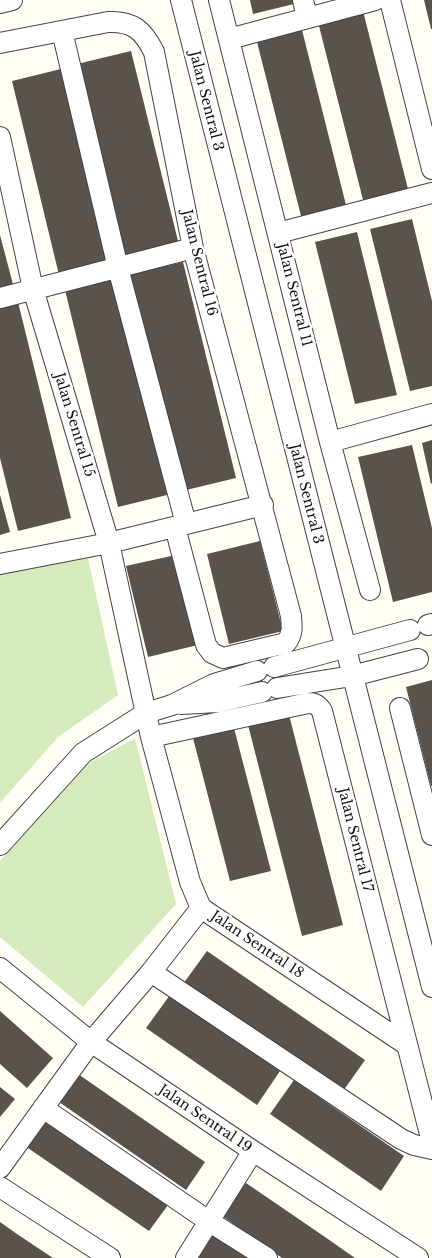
<!DOCTYPE html>
<html>
<head>
<meta charset="utf-8">
<style>
	body { margin:0 }
	canvas { display:block; background:#fffdf5 }
</style>
</head>
<body>
<canvas width="432" height="1258"></canvas>
<script>
const ctx = document.querySelector('canvas').getContext('2d');
ctx.lineJoin = 'round';
function fill(path, color) { ctx.fillStyle = color; ctx.fill(path, 'evenodd'); }
function strokePath(path, color, width, dash) { ctx.strokeStyle = color; ctx.lineWidth = width; ctx.lineCap = dash ? 'butt' : 'round'; ctx.setLineDash(dash || []); ctx.stroke(path); }
function label(font, color, halo, rows, align = 'center') {
  ctx.font = font + ' "Libre Baskerville",serif'; ctx.lineWidth = 5; ctx.setLineDash([]); ctx.textBaseline = 'middle'; ctx.strokeStyle = halo; ctx.fillStyle = color; for (const [text, x, y, turn = 0] of rows) {
    ctx.save(); ctx.translate(x, y); ctx.rotate((+turn || 0) * Math.PI / 180); ctx.textAlign = isNaN(turn) ? turn : align; if (halo) ctx.strokeText(text, 0, 0); ctx.fillText(text, 0, 0); ctx.restore();
  }
}
const green = new Path2D(`
	M87,554L118,695L58,737L0,803V573Z
	M135,738L176,904L83,1007L0,937V861L82,767Z`);
const building = new Path2D(`
	M250,0H298V3L253,14Z
	M424,0H432V29H431Z
	M363,11L408,189L363,200L318,22Z
	M301,26L346,205L301,216L256,38Z
	M131,51L180,249L126,262L77,64Z
	M65,68L114,266L60,279L12,81Z
	M412,219L432,301V386L410,391L370,229Z
	M357,232L397,395L355,404L315,242Z
	M0,235L15,292L0,296Z
	M183,262L236,478L182,491L129,275Z
	M118,278L171,494L118,507L65,290Z
	M18,302L71,518L18,531L0,458V306Z
	M432,440V483L431,484L422,443Z
	M412,445L432,528V592L393,602L358,457Z
	M0,495L10,532L0,535Z
	M260,541L283,631L229,644L207,554Z
	M180,554L202,644L148,657L126,566Z
	M432,680V786H431L406,687Z
	M288,711L343,925L302,936L247,721Z
	M234,728L271,871L230,881L193,738Z
	M207,951L365,1060L341,1094L183,984Z
	M170,995L280,1071L257,1105L146,1028Z
	M0,1011L53,1058L27,1088L0,1064Z
	M78,1074L205,1162L186,1190L59,1102Z
	M294,1080L404,1156L381,1191L270,1114Z
	M0,1087L15,1099L0,1117Z
	M44,1119L168,1205L149,1231L25,1146Z
	M246,1183L325,1237L355,1258H282L222,1216Z
	M0,1222L17,1234L53,1258H0Z
	M212,1233L247,1258H194Z`);
const minor = new Path2D(`
	M181,0L432,987
	M219,0L330,442L370,590
	M303,0L307,18
	M390,0L432,169
	M0,3L12,0
	M62,31L118,268L186,524
	M229,39L375,0
	M0,43L108,22C133,21 143,30 154,52L193,248L291,616C292,627 293,634 286,643L223,658L212,653L206,645L175,527
	M0,137L33,289L109,543L151,737L190,882L201,908L407,1045
	M278,233L432,193
	M0,298L193,248
	M330,442L432,414
	M0,564L109,543L263,505
	M428,625L432,624
	M274,667L410,630
	M277,688L352,676L418,659
	M181,704L218,702L262,692
	M400,708L432,835
	M151,737L308,703C315,703 318,705 322,711L432,1142
	M0,845L83,753L146,713L172,705L214,684L257,671
	M0,968L91,1042L253,1151L418,1258
	M151,972L401,1139L414,1145L432,1149
	M43,1108L210,1222L267,1258
	M0,1168L91,1042L151,972L201,908
	M0,1187L110,1258
	M186,1258L253,1151`);
const streetNames = [
	["Jalan Sentral 3",206,101,76],
	["Jalan Sentral 16",199,263,76],
	["Jalan Sentral 11",294,295,76],
	["Jalan Sentral 15",74,425,73],
	["Jalan Sentral 3",306,494,76],
	["Jalan Sentral 17",355,840,76],
	["Jalan Sentral 18",257,945,34],
	["Jalan Sentral 19",205,1119,34]
];
fill(green, '#d5ebbd');
fill(building, '#5a524d');
strokePath(minor, '#444', 22);
strokePath(minor, '#fff', 20);
label('14px', '#111', '#fff', streetNames);
</script>
</body>
</html>
